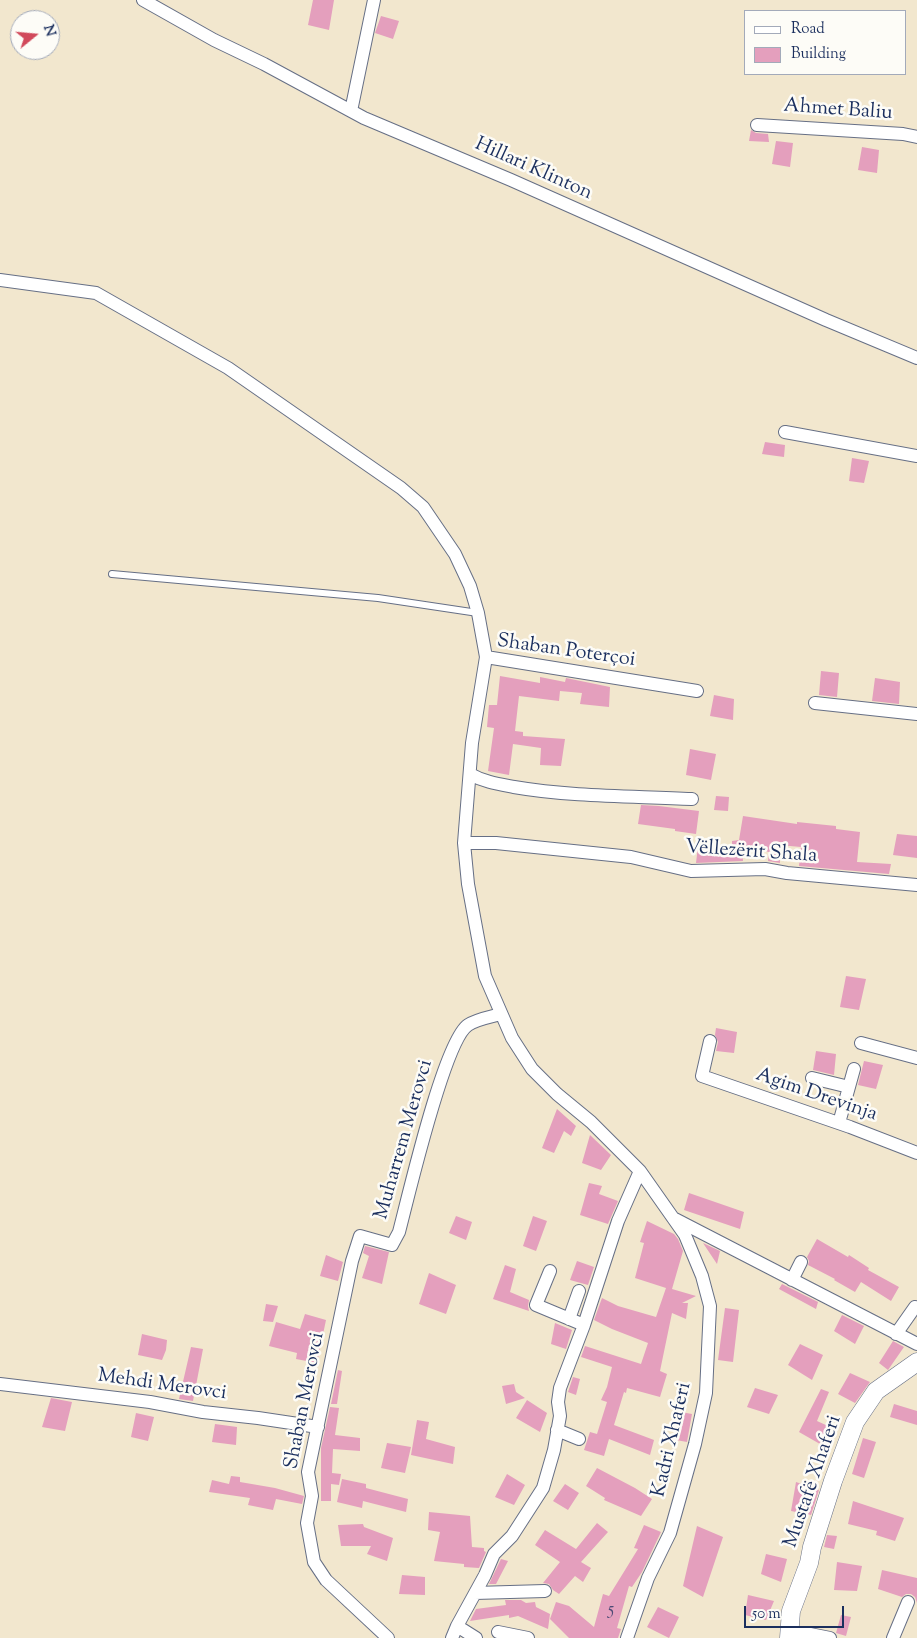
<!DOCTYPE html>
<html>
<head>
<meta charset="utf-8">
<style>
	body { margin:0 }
	#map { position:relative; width:917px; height:1638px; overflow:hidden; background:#f2e7ce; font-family:"Sorts Mill Goudy",serif }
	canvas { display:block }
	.legend { position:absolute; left:744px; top:10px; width:162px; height:65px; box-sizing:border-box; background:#fdfcf7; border:1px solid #a3aaba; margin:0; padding:6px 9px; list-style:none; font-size:15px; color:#1b2f5e }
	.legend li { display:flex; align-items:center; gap:10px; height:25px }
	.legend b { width:25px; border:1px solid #a3aaba }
	.north { position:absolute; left:10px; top:10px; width:50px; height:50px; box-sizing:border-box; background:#fdfcf7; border:1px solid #a3aaba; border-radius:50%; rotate:73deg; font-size:14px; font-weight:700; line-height:20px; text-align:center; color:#1b2f5e }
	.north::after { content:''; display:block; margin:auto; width:18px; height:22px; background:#d1495b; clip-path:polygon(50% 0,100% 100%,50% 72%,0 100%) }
	.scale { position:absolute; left:744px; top:1606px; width:100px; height:22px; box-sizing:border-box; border:2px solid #1b2f5e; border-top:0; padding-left:6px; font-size:15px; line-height:18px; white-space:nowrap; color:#1b2f5e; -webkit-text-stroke:4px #fdfcf7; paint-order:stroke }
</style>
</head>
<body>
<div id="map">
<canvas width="917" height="1638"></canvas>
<ul class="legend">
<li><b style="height:6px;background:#fff"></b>Road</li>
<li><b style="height:14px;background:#e49fbd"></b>Building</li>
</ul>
<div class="north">N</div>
<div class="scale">50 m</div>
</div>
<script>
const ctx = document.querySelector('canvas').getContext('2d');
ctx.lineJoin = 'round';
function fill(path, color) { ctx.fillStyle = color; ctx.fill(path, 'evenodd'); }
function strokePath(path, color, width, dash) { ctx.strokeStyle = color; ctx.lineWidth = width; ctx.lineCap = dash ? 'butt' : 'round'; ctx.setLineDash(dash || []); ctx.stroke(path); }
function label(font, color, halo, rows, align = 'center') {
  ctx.font = font + ' "Sorts Mill Goudy",serif'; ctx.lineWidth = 5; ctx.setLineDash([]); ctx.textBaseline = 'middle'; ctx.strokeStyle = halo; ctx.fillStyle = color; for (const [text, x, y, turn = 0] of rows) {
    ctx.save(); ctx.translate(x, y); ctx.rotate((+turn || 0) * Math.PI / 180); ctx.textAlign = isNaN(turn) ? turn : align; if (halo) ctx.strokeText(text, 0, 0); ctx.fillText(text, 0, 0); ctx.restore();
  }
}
const building = new Path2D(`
	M313,0H334L329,30L308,25Z
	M381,16L399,21L393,39L375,33Z
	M751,130L756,133L768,134L769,142L749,141Z
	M776,141L793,143L790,167L772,164Z
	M862,147L879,150L877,173L858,170Z
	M765,442L785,445L784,457L762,454Z
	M852,458L869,461L864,483L849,481Z
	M821,671L839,673L837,697L819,695Z
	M500,676L540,683V677L565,682L566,678L610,687L609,707L580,704L582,693L560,691L559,701L519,696L515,731L523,732V736L565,739L561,766L540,765L541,748L513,744L509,775L488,771L494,728L487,727L489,705H497Z
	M875,678L900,682L899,704L872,701Z
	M714,695L734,699L733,720L710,716Z
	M690,749L716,754L711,780L686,775Z
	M716,796L729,797L728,811L714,810Z
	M641,805L659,806L699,811L696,834L675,831V829L638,824Z
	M743,816L797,824V822L836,826V829L860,832L857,862L891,864L889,874L799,866L801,847L779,845L780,863L768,861L769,852L742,846L743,861L696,863L698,846L732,847V841L739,840Z
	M897,834L917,836V858L893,855Z
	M846,976L866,979L859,1010L840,1007Z
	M716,1028L737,1032L734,1053L716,1051L718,1042L715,1035Z
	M816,1051L836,1054L834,1075L813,1070Z
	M864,1061L883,1065L876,1089L858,1085Z
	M557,1109L576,1126L571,1136L564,1131L554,1153L542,1148Z
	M590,1135L611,1155L601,1170L582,1163Z
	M589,1183L602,1186L599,1194L618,1201L608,1224L580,1215Z
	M689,1193L744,1212L740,1229L684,1210Z
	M456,1216L472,1222L466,1240L449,1233Z
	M533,1216L547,1221L536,1251L523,1246Z
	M647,1221L674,1234L678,1239L683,1251L672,1289L696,1296L682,1303H688L686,1319L672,1313L660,1371L667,1374L660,1397L627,1388L626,1393L624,1392L614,1425L654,1440L650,1455L609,1439L604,1456L584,1450L590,1432L597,1434L607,1402L601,1400L607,1387L612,1367L581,1357L585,1346L641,1364L648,1343L612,1329L594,1320L602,1298L618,1306L656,1317L666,1288L635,1278L644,1243L640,1242Z
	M817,1239L848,1257L849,1255L869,1268L868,1270L899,1287L891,1301L861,1282L855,1292L834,1280L835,1279L808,1265L809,1261L807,1257Z
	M703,1243L720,1251L717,1264Z
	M365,1246L389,1252L382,1284L362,1278L369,1256L363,1253Z
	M326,1255L343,1262L338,1281L320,1276Z
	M577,1261L594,1267L588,1285L570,1280Z
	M505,1265L516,1269L510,1292L529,1300L528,1306L529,1311L493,1299Z
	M429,1273L456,1285L446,1314L419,1304Z
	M782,1284L818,1302L816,1309L779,1289Z
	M266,1304L278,1306L273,1322L263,1321Z
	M725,1308L739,1310L733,1362L718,1360Z
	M305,1314L326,1320L317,1363L296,1359L297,1353L269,1346L276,1322L300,1329Z
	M842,1315L864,1326L855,1344L834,1331Z
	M555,1323L572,1330L566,1349L551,1344Z
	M142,1334L167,1340L166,1350L162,1360L138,1355Z
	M893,1341L904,1347L888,1370L879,1363Z
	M800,1344L823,1355L812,1380L788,1365Z
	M191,1347L203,1349L193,1401L179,1399Z
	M338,1370L342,1371L337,1404H331Z
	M850,1373L870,1382L855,1403L838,1394Z
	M573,1377L580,1379L576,1395L568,1392Z
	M514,1384L516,1392L525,1398L506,1404L502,1386Z
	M755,1388L778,1395L769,1414L747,1407Z
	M821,1389L829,1392L817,1421L828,1426L820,1444L799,1432Z
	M51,1398L72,1402L65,1431L42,1427Z
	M527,1400L547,1413L540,1432L516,1418Z
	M894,1404L917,1411V1425L890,1417Z
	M330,1407L339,1408L335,1435L360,1438V1451L333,1449L332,1473L341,1474L339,1485L331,1484V1501H321V1448Z
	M681,1412L692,1414L687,1442L676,1440Z
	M136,1413L154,1417L148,1441L131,1437Z
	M417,1420L429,1422L426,1439L455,1447L453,1464L411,1455Z
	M215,1424L237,1427L236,1445L212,1442Z
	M863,1438L876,1442L864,1478L852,1474Z
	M387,1443L411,1447L405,1473L381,1468Z
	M597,1468L635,1488L652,1499L641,1516L604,1500L605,1498L586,1486Z
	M507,1474L525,1485L514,1505L495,1497Z
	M231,1476L240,1477V1482L275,1488L304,1496L302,1504L276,1499L273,1510L248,1505L250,1498L209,1492L212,1480L229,1484Z
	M342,1479L366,1484V1488L408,1499L406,1512L363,1501L362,1508L337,1502Z
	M796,1482L819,1490L811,1515L791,1511Z
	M565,1484L579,1493L568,1510L553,1501Z
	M853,1501L904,1518L895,1541L876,1535L877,1531L848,1524Z
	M429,1512L470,1516L472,1547L484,1548V1551L486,1552L479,1568L464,1567V1564L434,1561L440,1532L428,1530Z
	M597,1523L608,1532L581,1562L591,1568L583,1582L575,1576L559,1594L553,1590L549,1584L543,1583L560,1562L535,1545L545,1530L576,1549Z
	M363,1524L364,1527L393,1538L387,1561L367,1554L371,1546H341L338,1525Z
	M644,1525L661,1532L642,1572L632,1587L629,1586L617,1628L621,1629L618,1638H569L550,1619L556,1602L569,1606L594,1627L603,1594L609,1596L638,1549L634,1548Z
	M697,1526L723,1537L703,1597L683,1586Z
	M827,1535L837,1536L834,1549L824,1547Z
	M766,1554L787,1559L781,1582L761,1574Z
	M501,1559L508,1561L496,1584H489Z
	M837,1562L862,1566L857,1591L834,1590Z
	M882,1570L917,1578V1603L915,1597L911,1594H906L902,1597L878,1589Z
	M402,1575L425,1577V1595L399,1594Z
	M748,1595L774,1601L766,1620L745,1615Z
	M505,1600H521L526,1603L535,1602L536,1607L550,1614L548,1629L518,1616L509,1618V1615L470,1621L476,1609L506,1605Z
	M658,1607L679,1617L669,1638L647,1627Z
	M841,1615L851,1617L846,1636L836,1633Z`);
const lane = new Path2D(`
	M112,574L378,598L478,613`);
const street = new Path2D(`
	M143,0L214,40L264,64L364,118L511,180L826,320L917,358
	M351,111L374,0
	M757,125L903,134L917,137
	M0,280L96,293L228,368L401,488L423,507L455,554L470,586L478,613L486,657L472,743L464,843L468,884L485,976L512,1038L532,1069L557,1094L591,1122L640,1171L685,1235L702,1276L710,1306L706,1393L695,1444L670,1533L648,1578L627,1638
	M785,432L917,456
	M486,657L697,691
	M815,703L917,714
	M470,774C484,782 498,784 514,787C572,797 632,796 692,799
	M464,843H496L631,857L691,871L765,869L787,873L917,885
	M710,1041L702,1076L850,1127L917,1153
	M861,1043L917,1058
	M812,1078L849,1087
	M839,1123L854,1069
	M675,1219L917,1344
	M550,1271L536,1305L584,1325
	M792,1280L801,1262
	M569,1319L579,1291
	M896,1334L915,1307
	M0,1384L150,1402L203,1412L258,1418L318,1427
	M557,1430L579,1439
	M475,1593L545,1591
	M457,1626L476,1638
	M498,1632L528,1638
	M789,1635L805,1633L830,1638
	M388,1638L326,1580L314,1562L307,1523L312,1496L308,1472L352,1261L360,1236L392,1245L399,1232C408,1198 444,1041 468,1025C477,1019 490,1017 501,1014
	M452,1638L457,1626L485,1575L494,1554L512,1536L543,1488L554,1450L560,1416L558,1402L560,1388L584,1325L618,1221L640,1171
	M893,1638L908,1602`);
const secondary = new Path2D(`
	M789,1638L791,1611L809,1563L812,1547L833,1481L855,1422L876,1391L917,1362`);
const numberNames = [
	["5",611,1611]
];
const streetNames = [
	["Ahmet Baliu",838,111,4],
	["Hillari Klinton",533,170,24],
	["Shaban Poterçoi",566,652,8],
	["Vëllezërit Shala",751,853,4],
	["Agim Drevinja",816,1096,19],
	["Muharrem Merovci",405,1140,-74],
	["Mehdi Merovci",162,1386,8],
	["Shaban Merovci",306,1401,-79],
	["Kadri Xhaferi",673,1440,-77],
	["Mustafë Xhaferi",814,1482,-71]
];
fill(building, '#e49fbd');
strokePath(lane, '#666f85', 8);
strokePath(street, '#666f85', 14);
strokePath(secondary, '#666f85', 19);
strokePath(lane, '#fff', 6);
strokePath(street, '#fff', 12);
strokePath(secondary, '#fff', 18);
label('18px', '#4d4b76', null, numberNames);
label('20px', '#1b2f5e', '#fdfcf7', streetNames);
</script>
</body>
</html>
